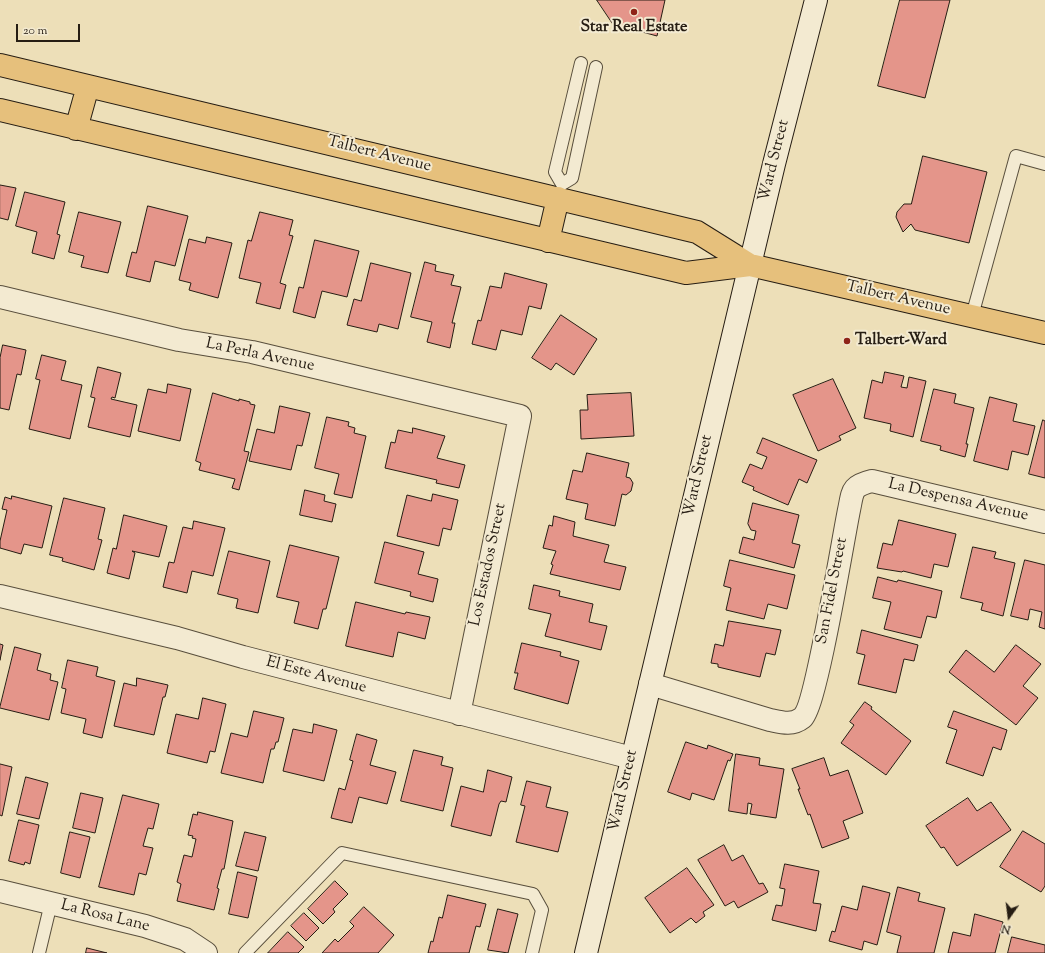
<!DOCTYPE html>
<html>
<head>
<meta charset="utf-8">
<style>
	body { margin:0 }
	#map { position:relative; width:1045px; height:953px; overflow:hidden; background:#eddfb8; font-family:"Sorts Mill Goudy",serif }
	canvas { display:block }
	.north { position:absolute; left:989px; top:897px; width:40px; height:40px; -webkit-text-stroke:3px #f3ead1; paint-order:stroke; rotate:194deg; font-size:11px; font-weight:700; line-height:16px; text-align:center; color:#261d13 }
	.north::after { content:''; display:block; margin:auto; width:14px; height:18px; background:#261d13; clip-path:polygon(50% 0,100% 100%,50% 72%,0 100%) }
	.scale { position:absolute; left:16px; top:24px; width:64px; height:18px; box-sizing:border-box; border:2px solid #261d13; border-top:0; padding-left:5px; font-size:12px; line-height:14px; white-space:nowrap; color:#261d13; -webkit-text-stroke:3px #f3ead1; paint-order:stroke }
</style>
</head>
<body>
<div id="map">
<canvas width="1045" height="953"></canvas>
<div class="north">N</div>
<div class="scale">20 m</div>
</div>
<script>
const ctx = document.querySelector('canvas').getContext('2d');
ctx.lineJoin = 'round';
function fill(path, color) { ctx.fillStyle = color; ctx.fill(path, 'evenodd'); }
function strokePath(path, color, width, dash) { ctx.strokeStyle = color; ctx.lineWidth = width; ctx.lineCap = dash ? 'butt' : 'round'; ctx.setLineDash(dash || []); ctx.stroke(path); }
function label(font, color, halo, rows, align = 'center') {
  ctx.font = font + ' "Sorts Mill Goudy",serif'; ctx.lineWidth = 4; ctx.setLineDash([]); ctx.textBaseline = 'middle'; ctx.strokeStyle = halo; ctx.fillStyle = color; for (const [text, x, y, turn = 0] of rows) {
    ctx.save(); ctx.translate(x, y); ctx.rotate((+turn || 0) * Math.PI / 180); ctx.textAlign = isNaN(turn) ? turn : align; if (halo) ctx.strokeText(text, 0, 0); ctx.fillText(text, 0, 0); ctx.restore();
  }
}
const building = new Path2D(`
	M597,0H665L657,36L613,24Z
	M900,0H950L925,98L878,86Z
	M923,156L987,172L969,243L915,230L911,224L903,232L896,217L897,212L904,204H911Z
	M0,185L16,188L8,220L0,218Z
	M25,192L65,202L57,234L60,235L54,259L32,253L37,232L16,226Z
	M148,206L188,216L175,266L155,261L150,282L126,276L132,252L136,253Z
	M79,212L121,222L108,273L81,267L84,256L69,252Z
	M260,212L293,220L289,235L293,236L280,283L286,285L280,309L256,303L261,283L239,278L248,240L251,241Z
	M207,237L232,243L218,298L189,290L191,283L179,280L189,239L205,243Z
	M315,240L359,251L347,297L322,291L315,318L293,312L299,287L303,288Z
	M425,262L436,265L435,271L454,275L451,285L461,287L452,323H455L450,348L427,342L432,322L411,317Z
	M371,263L411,273L398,329L379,324L377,332L347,325L354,299L361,301Z
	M505,273L547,284L541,309L529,306L522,335L501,330L496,350L472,344L478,320L481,321L490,286L501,288Z
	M561,315L597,339L574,375L556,363L551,370L532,358Z
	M3,345L26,350L21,375L17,374L9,410L0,408V358Z
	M42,355L66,361L61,380L82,385L70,439L29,429L40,380L36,379Z
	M98,367L121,373L115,398L112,397L111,399L137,405L130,437L88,427L95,398L91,397Z
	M885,372L904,376L901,387L907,388L909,377L926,381L913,437L890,431L891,424L864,418L872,380L882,383Z
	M833,379L856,428L839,436L841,440L818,451L793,395Z
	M168,384L191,389L180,441L138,431L148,389L166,393Z
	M934,389L956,394L954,403L974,408L966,444H968L965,457L940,450L941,446L921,441Z
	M213,393L239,401V399L250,402V404L255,405L244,451L249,452L239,490L232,488L235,479L199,470L201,463L196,461Z
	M631,393L634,436L581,439L580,410H588L587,395Z
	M990,397L1017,404L1013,421L1035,426L1028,455L1012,451L1008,470L974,461Z
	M280,406L310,413L302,446L297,445L291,470L249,461L257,429L274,433Z
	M327,417L349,422L348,426L355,428L354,433L366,436L352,498L334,494L339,474L315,468Z
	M1043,420L1045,421V478L1029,474Z
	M413,428L445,436L437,458L465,465L459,488L436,483L437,480L385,468L391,442L395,443L398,430L412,433Z
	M763,438L817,460L807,483L799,479L788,505L753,490L754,487L742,482L750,464L762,469L767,457L757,453Z
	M587,453L629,463L626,477L630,478L633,483L631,491L626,495L622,494L615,526L585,519L588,504L566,499L573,470L582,472Z
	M305,490L325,495L324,501L336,504L332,522L300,515Z
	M433,494L458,500L451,530L443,528L439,546L397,536L407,495L431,501Z
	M12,496L52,506L42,548L24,544L21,554L0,548V541L7,510L2,509L5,497L11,499Z
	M64,498L105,508L98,539L102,540L94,570L62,561L63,558L50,555Z
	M753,503L799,515L792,543L800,545L794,568L739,553L743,537L754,540L756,531L751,530L748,524Z
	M124,515L167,526L159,557L132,551L135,553L129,579L107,573L113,548L116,549Z
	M554,516L575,522L573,536L609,545L604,562L626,567L620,590L550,574L553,565L551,564L556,551L543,548L549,525L552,526Z
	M899,520L956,534L948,567L934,564L931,578L903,571L902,572L877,568L883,543L892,545Z
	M194,521L225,528L213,576L192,571L187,593L163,587L169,562L174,563L183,527L192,529Z
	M385,542L424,552L418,574L438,579L433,602L410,596L411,592L375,583Z
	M290,545L339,557L326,609H323L318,629L294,623L299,602L277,597Z
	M973,547L996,552L994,558L1015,563L1003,616L981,610L983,603L961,598Z
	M229,551L270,561L258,613L236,608L238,599L218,594Z
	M730,560L795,575L787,609L768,604L764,619L726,610L731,588L724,586Z
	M1025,560L1045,565V629L1039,627L1042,612L1030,609L1028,620L1011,616Z
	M878,577L897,582L898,580L942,591L936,618L927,616L921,638L884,629L891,602L873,598Z
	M534,585L560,591L559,596L593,604L589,622L607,626L601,650L545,636L551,614L529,609Z
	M356,602L405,614L406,612L430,617L425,639L398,632L393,657L346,646Z
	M729,621L781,630L775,655L766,653L760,677L718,667V664L711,663L715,644L723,646Z
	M862,630L918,645L914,661L904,659L896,693L858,684L865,655L857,653Z
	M522,643L561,652L560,656L579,661L568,704L514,689L518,673H515Z
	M0,644L3,645L0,660Z
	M1016,645L1041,664L1023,686L1038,698L1016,725L949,672L966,650L994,672Z
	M15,647L41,654L37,670L51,674L50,680L58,682L49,720L0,708Z
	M68,660L98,667L96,676L115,681L102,738L83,733L86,719L61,713L66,689L62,688Z
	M137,678L168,685L165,697H163L154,735L114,726L124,683L136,686Z
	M203,698L226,704L215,752L210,751L207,763L167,753L176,714L198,719Z
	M865,702L872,707L871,709L911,741L886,775L841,743L854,725L850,722Z
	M254,711L284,718L278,742H276L274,749H271L263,783L221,773L231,733L247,737Z
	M954,711L1007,730L1001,750L993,747L983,776L946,763L957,730L948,727Z
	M314,724L337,730L324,781L283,771L293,729L312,733Z
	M357,734L377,740L370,765L396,772L387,804L359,797L352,823L331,818L339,788L345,790L353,761L350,760Z
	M686,742L707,749L708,745L733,754L730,761L728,760L714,800L692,793L690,800L668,792Z
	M414,750L443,757L441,765L453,768L443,811L401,801Z
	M736,754L760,758L759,765L784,769L776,818L750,814L752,804L748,803L747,814L729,811Z
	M824,758L830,776L848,770L863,813L843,821L849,838L822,848L810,814L808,815L798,789H800L792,769Z
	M0,764L12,767L2,816L0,815Z
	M488,770L512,777L506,802L501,801L499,804L491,836L451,826L461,786L483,792Z
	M26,777L48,783L39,819L17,814Z
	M527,781L551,787L546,807L568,812L558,852L516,842L525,806L521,805Z
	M81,793L103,798L95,833L73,828Z
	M123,795L159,804L153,829L148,828L143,846L153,848L146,875L139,873L134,895L99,887Z
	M968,798L977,811L991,802L1011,830L957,866L944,847L941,848L926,826Z
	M198,812L233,821L224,869H222L217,888L219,889L214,910L177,901L181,884L177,882L184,855L192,857L196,839L192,838L193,836L188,835L193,814L197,815Z
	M19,820L39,825L30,864L25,862L24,865L9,861Z
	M1023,831L1045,844V886L1041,892L1000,867Z
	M70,832L90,837L80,878L61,873Z
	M245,832L266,837L258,871L236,866Z
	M724,845L732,861L743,855L759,884L763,883L768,892L738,908L734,901L725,906L698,860Z
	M785,864L819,871L813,903L821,904L816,931L772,920L776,905L782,906L785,889L780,888Z
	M687,868L714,905L703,912L705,916L696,923L691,918L670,933L645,898Z
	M238,872L257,877L248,918L229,914Z
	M335,881L348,894L333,909L335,912L323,924L308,909Z
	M863,886L890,893L877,945L864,941L862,950L829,941L832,931L835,932L842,906L857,910Z
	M898,887L920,893L918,901L945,908L934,953H897L901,936L887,932Z
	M448,895L486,904L480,927L476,926L469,953H428L431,941L433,942L439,917L442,918Z
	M364,907L394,935L378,953H322L335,939L338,942L354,926L350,922Z
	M498,909L518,914L508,953L488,950Z
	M304,913L319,928L306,941L291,926Z
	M975,914L1003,922L995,953H948L953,932L970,936Z
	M288,932L304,947L298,953H268Z
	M1012,937L1045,945V953H1008Z
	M87,948L107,953H86Z`);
const lane = new Path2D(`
	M581,63L555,172L562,184L572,178L596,67
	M972,316L1016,156L1045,164
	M39,953L51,903
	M245,953L342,853L533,894L542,910L532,953`);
const street = new Path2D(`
	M0,297L179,340L252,352L520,416L459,714
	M0,596L177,638L243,657L632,758
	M650,684L770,720C780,722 792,726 802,718C816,707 843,539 849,510C853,491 851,486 872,481L1045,522
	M0,891L145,926L185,939L206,953`);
const secondary = new Path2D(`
	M586,953L774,164L816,0`);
const primary = new Path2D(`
	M0,65L697,232L750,265L1045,333
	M0,110L686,273L750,265
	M76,129L88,86
	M548,241L558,198`);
const markers = [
	[634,12,4,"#8f2418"],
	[847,341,4,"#8f2418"]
];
const poiNames = [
	["Star Real Estate",634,28],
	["Talbert-Ward",855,341,"left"]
];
const streetNames = [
	["Talbert Avenue",379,155,14],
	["Ward Street",775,161,-76],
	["Talbert Avenue",898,299,13],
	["La Perla Avenue",260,356,12],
	["Ward Street",699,476,-77],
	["La Despensa Avenue",958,501,13],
	["Los Estados Street",489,565,-78],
	["San Fidel Street",833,591,-79],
	["El Este Avenue",316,676,15],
	["Ward Street",624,791,-77],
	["La Rosa Lane",105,917,14]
];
fill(building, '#e4958a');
strokePath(building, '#261d13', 1);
strokePath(lane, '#584e3c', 14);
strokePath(street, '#584e3c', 24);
strokePath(secondary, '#261d13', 24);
strokePath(primary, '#261d13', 24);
strokePath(lane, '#f3ead1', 12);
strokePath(street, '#f3ead1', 22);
strokePath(secondary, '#f3ead1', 22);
strokePath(primary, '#e6c07c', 22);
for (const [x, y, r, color] of markers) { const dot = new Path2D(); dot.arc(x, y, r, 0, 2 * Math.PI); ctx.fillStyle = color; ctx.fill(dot); strokePath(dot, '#f3ead1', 1.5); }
label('bold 16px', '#261d13', '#f3ead1', poiNames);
label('16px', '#261d13', '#f3ead1', streetNames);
</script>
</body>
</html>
